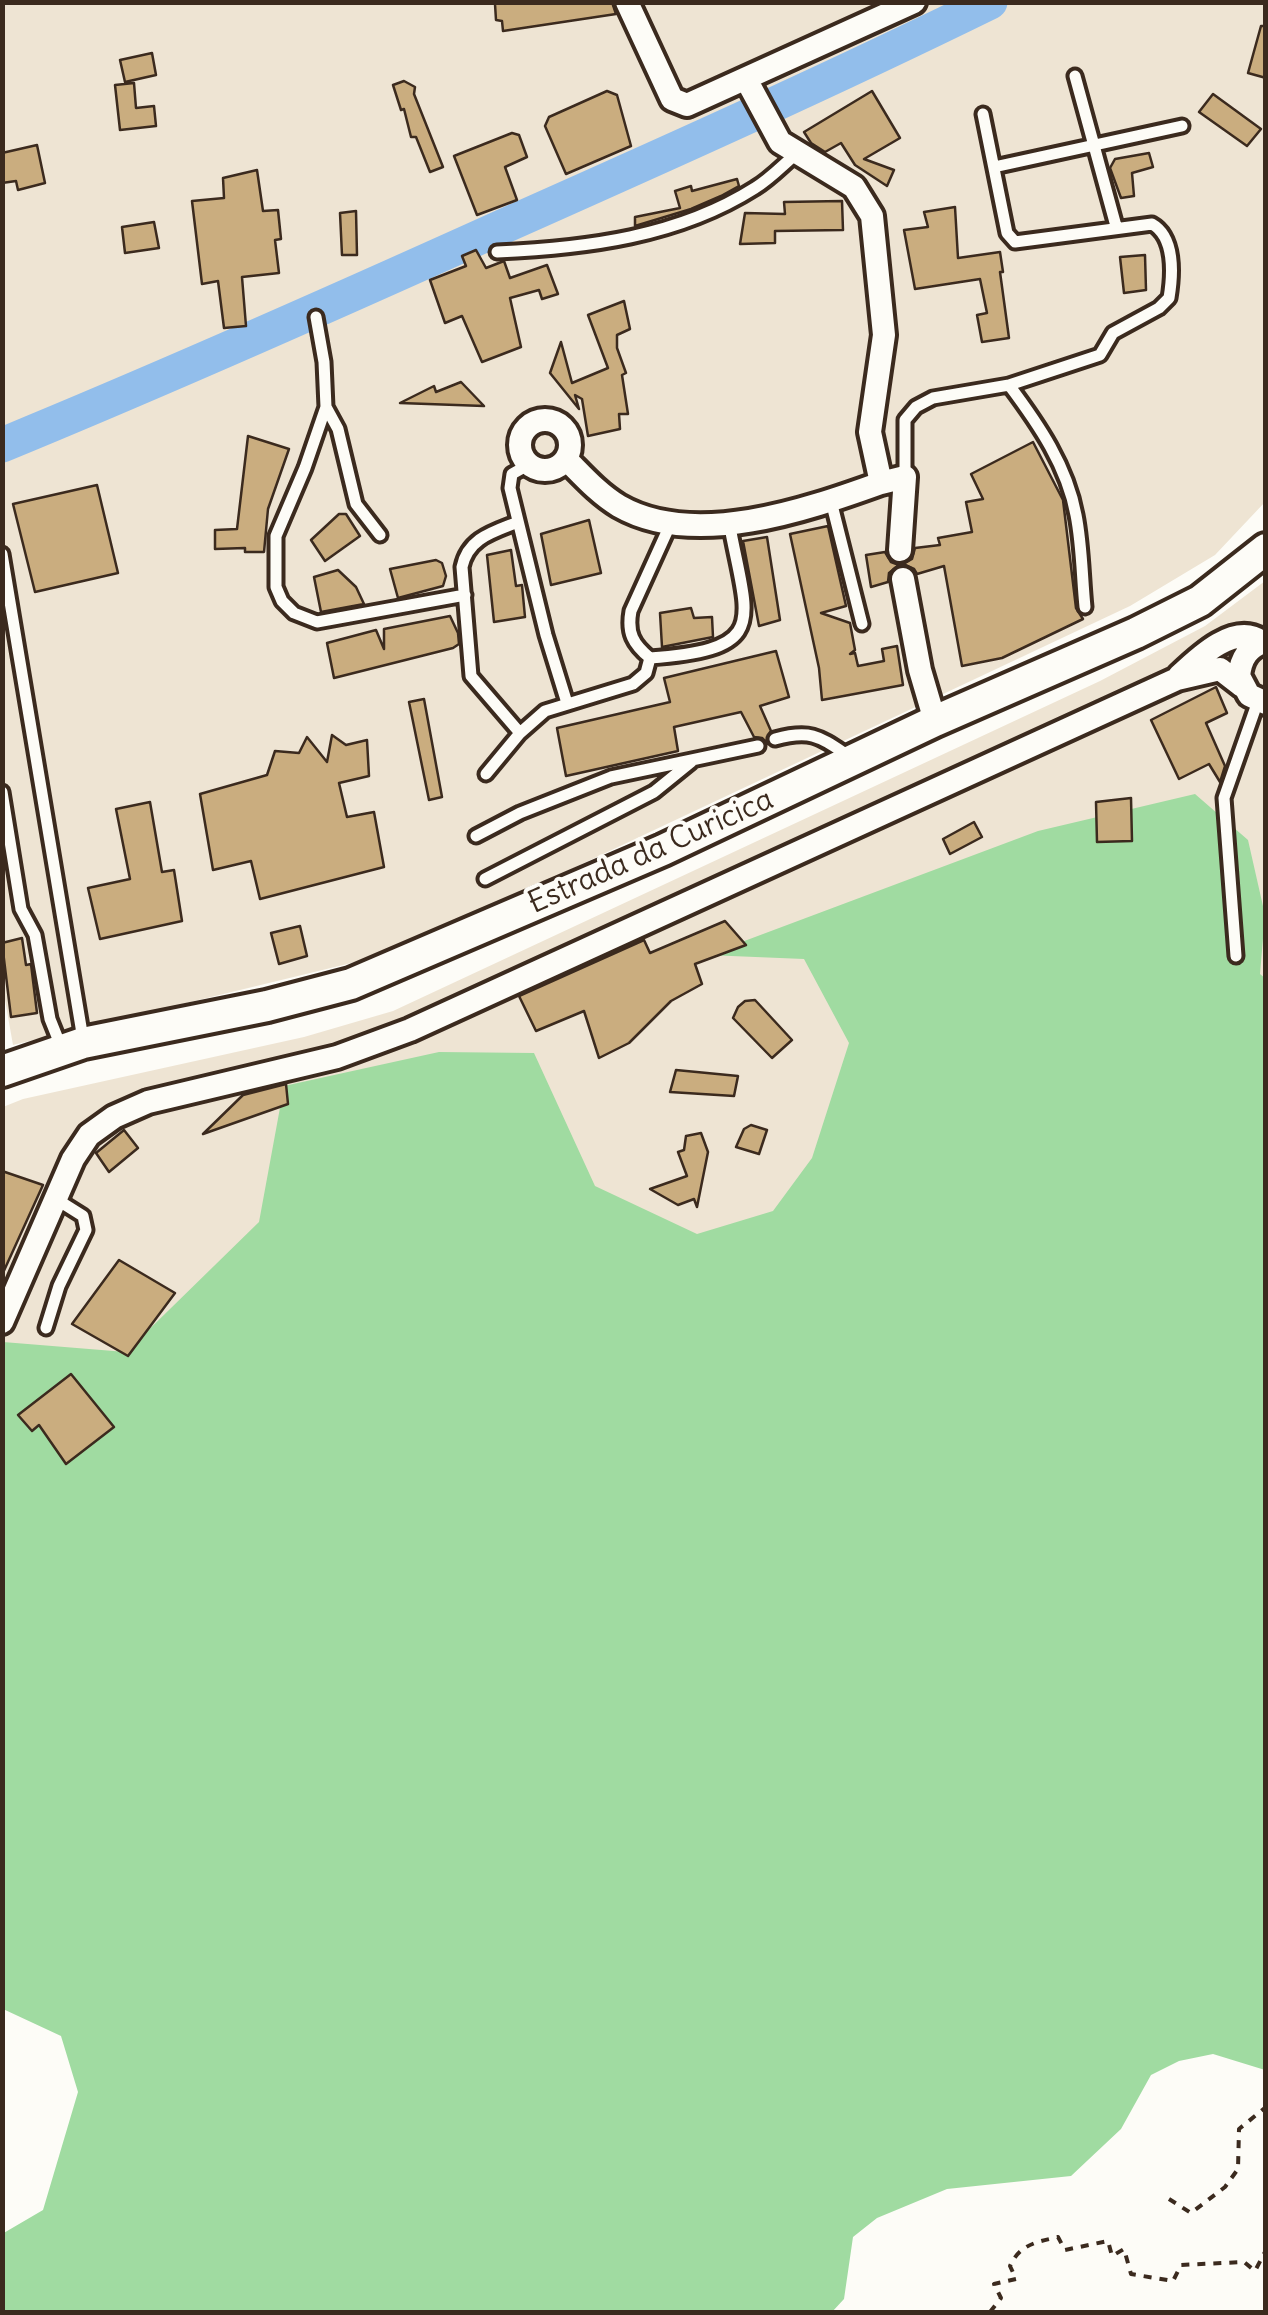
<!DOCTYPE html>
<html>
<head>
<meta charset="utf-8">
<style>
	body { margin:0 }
	#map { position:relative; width:1268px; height:2315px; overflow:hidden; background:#fdfcf7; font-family:Delius,sans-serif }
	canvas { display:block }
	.frame { position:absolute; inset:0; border:5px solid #3b2a1e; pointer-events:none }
</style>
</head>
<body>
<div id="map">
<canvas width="1268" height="2315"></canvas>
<div class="frame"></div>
</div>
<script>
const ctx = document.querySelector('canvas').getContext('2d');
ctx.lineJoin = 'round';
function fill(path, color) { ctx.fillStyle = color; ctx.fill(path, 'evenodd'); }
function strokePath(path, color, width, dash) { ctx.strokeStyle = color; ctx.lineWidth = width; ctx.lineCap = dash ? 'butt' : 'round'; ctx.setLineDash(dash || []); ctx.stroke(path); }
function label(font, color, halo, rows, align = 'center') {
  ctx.font = font + ' Delius,sans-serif'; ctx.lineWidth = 8; ctx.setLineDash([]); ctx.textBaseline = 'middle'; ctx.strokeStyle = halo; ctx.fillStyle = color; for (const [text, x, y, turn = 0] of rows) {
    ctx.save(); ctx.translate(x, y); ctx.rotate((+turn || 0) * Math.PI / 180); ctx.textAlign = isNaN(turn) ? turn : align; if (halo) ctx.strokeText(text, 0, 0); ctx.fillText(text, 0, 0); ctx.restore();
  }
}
const built = new Path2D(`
	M2,3H1265V502L1215,555L1130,606L565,872L372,958L13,1045L2,983Z
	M1265,581V1029L841,1157L749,1248L277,1239L3,1475V1107L23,1099L304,1037L393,1011L1100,681L1205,626Z`);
const green = new Path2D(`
	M1195,794L1248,840L1265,915L1260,974L1266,979L1265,2070L1213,2054L1179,2061L1151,2075L1121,2129L1071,2176L947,2189L877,2218L853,2237L844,2299L832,2312H3L2,2234L43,2210L78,2092L61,2036L3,2009V1342L126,1352L259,1222L284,1086L439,1052L534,1053L595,1186L697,1234L773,1211L812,1158L849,1043L804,959L707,955L1038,831Z`);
const river = new Path2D(`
	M2,445C170,376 336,302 502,227C666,154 829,81 990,2`);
const building = new Path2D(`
	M508,2H612L616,14L503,31L502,21L496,20L495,4Z
	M1261,26H1266V78L1248,73Z
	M152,53L156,75L125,82L120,60Z
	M404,81L415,87L414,94L443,167L430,172L416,137H411L404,109L401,110L393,85Z
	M134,83L136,108L154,106L156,126L120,130L115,85Z
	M607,91L617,95L631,146L566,174L545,126L549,117Z
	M872,91L900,138L864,159L894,170L887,186L855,165L841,143L825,152L811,143L804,132Z
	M1213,94L1261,129L1247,146L1199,112Z
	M512,133L519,135L527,157L505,167L517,200L477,215L454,156Z
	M37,145L45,183L18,190L16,181L2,183V153Z
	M1149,153L1153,167L1132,173L1134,196L1121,198L1110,168L1115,159Z
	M257,170L263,211L278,210L281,239L275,240L279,273L242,277L246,326L224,328L218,281L202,284L192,201L224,198L223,178Z
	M737,179L739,186L721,196L691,209L635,226V217L680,208L675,191L691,186L692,191Z
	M842,201L843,230L775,231V243L740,244L745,213L785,214L784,202Z
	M955,207L958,258L1000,252L1003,272H1000L1009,338L982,342L977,315L987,313L980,279L915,289L904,230L928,227L924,212Z
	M356,211L357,255H342L340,213Z
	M154,222L159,248L125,253L122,227Z
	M476,250L486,268L504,261L510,278L547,265L558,294L542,299L539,290L510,298L521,347L482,362L462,316L445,323L430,280L466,266L462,256Z
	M1145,255L1146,290L1124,293L1120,257Z
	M624,301L630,329L617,335V348L626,373L622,375L628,414H619L620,429L588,436L582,399L575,395L579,409L550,373L561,342L572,383L608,368L588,315Z
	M461,382L484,406L400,403L434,386L436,392Z
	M248,436L289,449L268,509L264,552H245V548L215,549V530L237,529Z
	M1033,442L1063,500L1076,608L1083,619L1002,658L962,666L944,566L917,574L914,569L903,564L912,559L915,548L940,545L938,538L972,532L966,502L983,499L971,474Z
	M97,485L118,573L35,592L13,504Z
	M339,514H346L360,536L325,561L311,540Z
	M589,520L601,573L551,585L541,534Z
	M828,526L846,606L821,613L850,623L855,650L850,654L855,653L858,666L884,661L882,649L897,646L903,685L822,700L819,668L790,534Z
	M767,537L780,620L759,626L743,541Z
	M511,550L516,586L522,585L525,617L494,622L487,555Z
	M885,552L891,562L899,565L889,573L888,582L871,587L866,555Z
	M436,560L442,563L446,576L443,586L398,598L390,569Z
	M338,570L356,587L364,604L321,612L314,577Z
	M691,608L694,618L712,617L713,637L662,647L660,613Z
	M450,616L458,633L459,644L453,648L334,678L327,643L376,630L384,649V629Z
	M776,651L789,697L760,706L771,731L766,742L762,738L754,737L741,712L674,727L678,751L566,776L557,728L670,702L664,678Z
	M1216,687L1227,713L1206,723L1225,766L1220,782L1209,764L1179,779L1151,720Z
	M424,699L442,797L429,800L409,702Z
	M332,735L346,745L367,740L369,776L339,783L347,817L374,812L384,867L260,899L251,861L213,870L200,794L267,775L275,751L299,753L307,737L327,762Z
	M1131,798L1132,841L1097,842L1096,802Z
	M150,802L162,872L174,870L182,921L100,939L88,888L130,879L116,809Z
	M974,822L982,837L950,854L943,839Z
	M725,921L746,945L695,964L702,984L671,1001L629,1043L599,1058L584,1011L536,1031L519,996L644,940L650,953Z
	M300,926L307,956L279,964L271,933Z
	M22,938L26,965L31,964L37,1013L11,1017L2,943Z
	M755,1000L792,1040L772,1058L733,1018L738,1007L745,1001Z
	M676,1070L738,1076L734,1096L670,1092Z
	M286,1084L288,1104L203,1134L243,1095Z
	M751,1125L767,1130L759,1154L736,1147L744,1129Z
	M124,1130L138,1148L109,1172L96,1153Z
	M701,1133L708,1152L697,1207L694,1199L678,1205L650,1189L687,1176L678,1152L684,1150L686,1136Z
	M2,1171L43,1185L2,1275Z
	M119,1260L175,1293L128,1356L72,1324Z
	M71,1374L114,1427L66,1464L39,1425L32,1431L18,1415Z`);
const path = new Path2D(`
	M1169,2199L1191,2213L1225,2187L1238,2169L1239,2129L1266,2107
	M990,2312L1001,2298L994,2284L1016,2279L1010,2266C1020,2244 1037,2242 1058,2237L1065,2250L1108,2241L1112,2256L1124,2249L1131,2274L1173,2281L1181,2265L1244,2262L1255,2271L1266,2250`);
const lane = new Path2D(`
	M1075,76L1116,226
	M994,167L1182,126
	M497,252C586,248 678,237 755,188C770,179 783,165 796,154
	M316,317L324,362L326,407L305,468L276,536V587L282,601L294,613L317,622L465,595
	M1009,385C1039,425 1067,466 1076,515C1082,545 1082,577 1085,607
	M326,407L338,429L356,504L380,535
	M528,465L512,474L510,488L546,635L567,703
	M905,477V420L916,407L933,398L1009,385L1100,355L1113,333L1159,308L1169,298C1173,274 1175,237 1152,224L1015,242L1007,233L983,114
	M831,501L862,624
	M518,522C493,532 468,538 462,567L471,676L520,733
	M670,525L631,611C627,633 633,644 650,658C772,649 747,621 729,522
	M2,554L83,1039
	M775,739C812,729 820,737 850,757
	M486,774L520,733L545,711L633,684L646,673L650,658
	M2,792L21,909L35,935L50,1019L62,1049
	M476,836L520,813L611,777L758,746
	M485,879L654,792L691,762
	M1236,956L1224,798L1258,701
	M46,1328L59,1286L86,1230L83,1216L56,1199`);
const street = new Path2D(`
	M627,2L672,99L687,105L914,2
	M520 445a25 25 0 1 1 50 0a25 25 0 1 1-50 0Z
	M567,460C583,476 599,494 619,506C694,549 806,510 881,483L870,432L884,335L872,216L854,187L780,142L746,79
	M881,483L905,477L900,550
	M903,579L920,670L935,721
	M1266,641C1248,647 1241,658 1239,676L1249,695L1266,703
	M1179,676C1199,657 1235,622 1262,642
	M2,1322L73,1159L89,1135L114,1117L148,1102L337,1057L410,1030L1177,679L1220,669L1242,686`);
const secondary = new Path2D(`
	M2,1071L83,1043L267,1006L351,984L663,850L935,721L1136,633L1200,601L1266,549`);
const streetNames = [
	["Estrada da Curicica",651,852,-24]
];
fill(built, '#eee4d3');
fill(green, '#a0dba1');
strokePath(river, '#92beeb', 35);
fill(building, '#caad7f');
strokePath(building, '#3b2a1e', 2.5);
strokePath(lane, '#3b2a1e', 19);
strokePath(street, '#3b2a1e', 30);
strokePath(secondary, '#3b2a1e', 38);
strokePath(path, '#3b2a1e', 4, [8, 8]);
strokePath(lane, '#fdfcf7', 11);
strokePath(street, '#fdfcf7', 22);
strokePath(secondary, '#fdfcf7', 30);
label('30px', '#3b2a1e', '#fdfcf7', streetNames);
</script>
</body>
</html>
